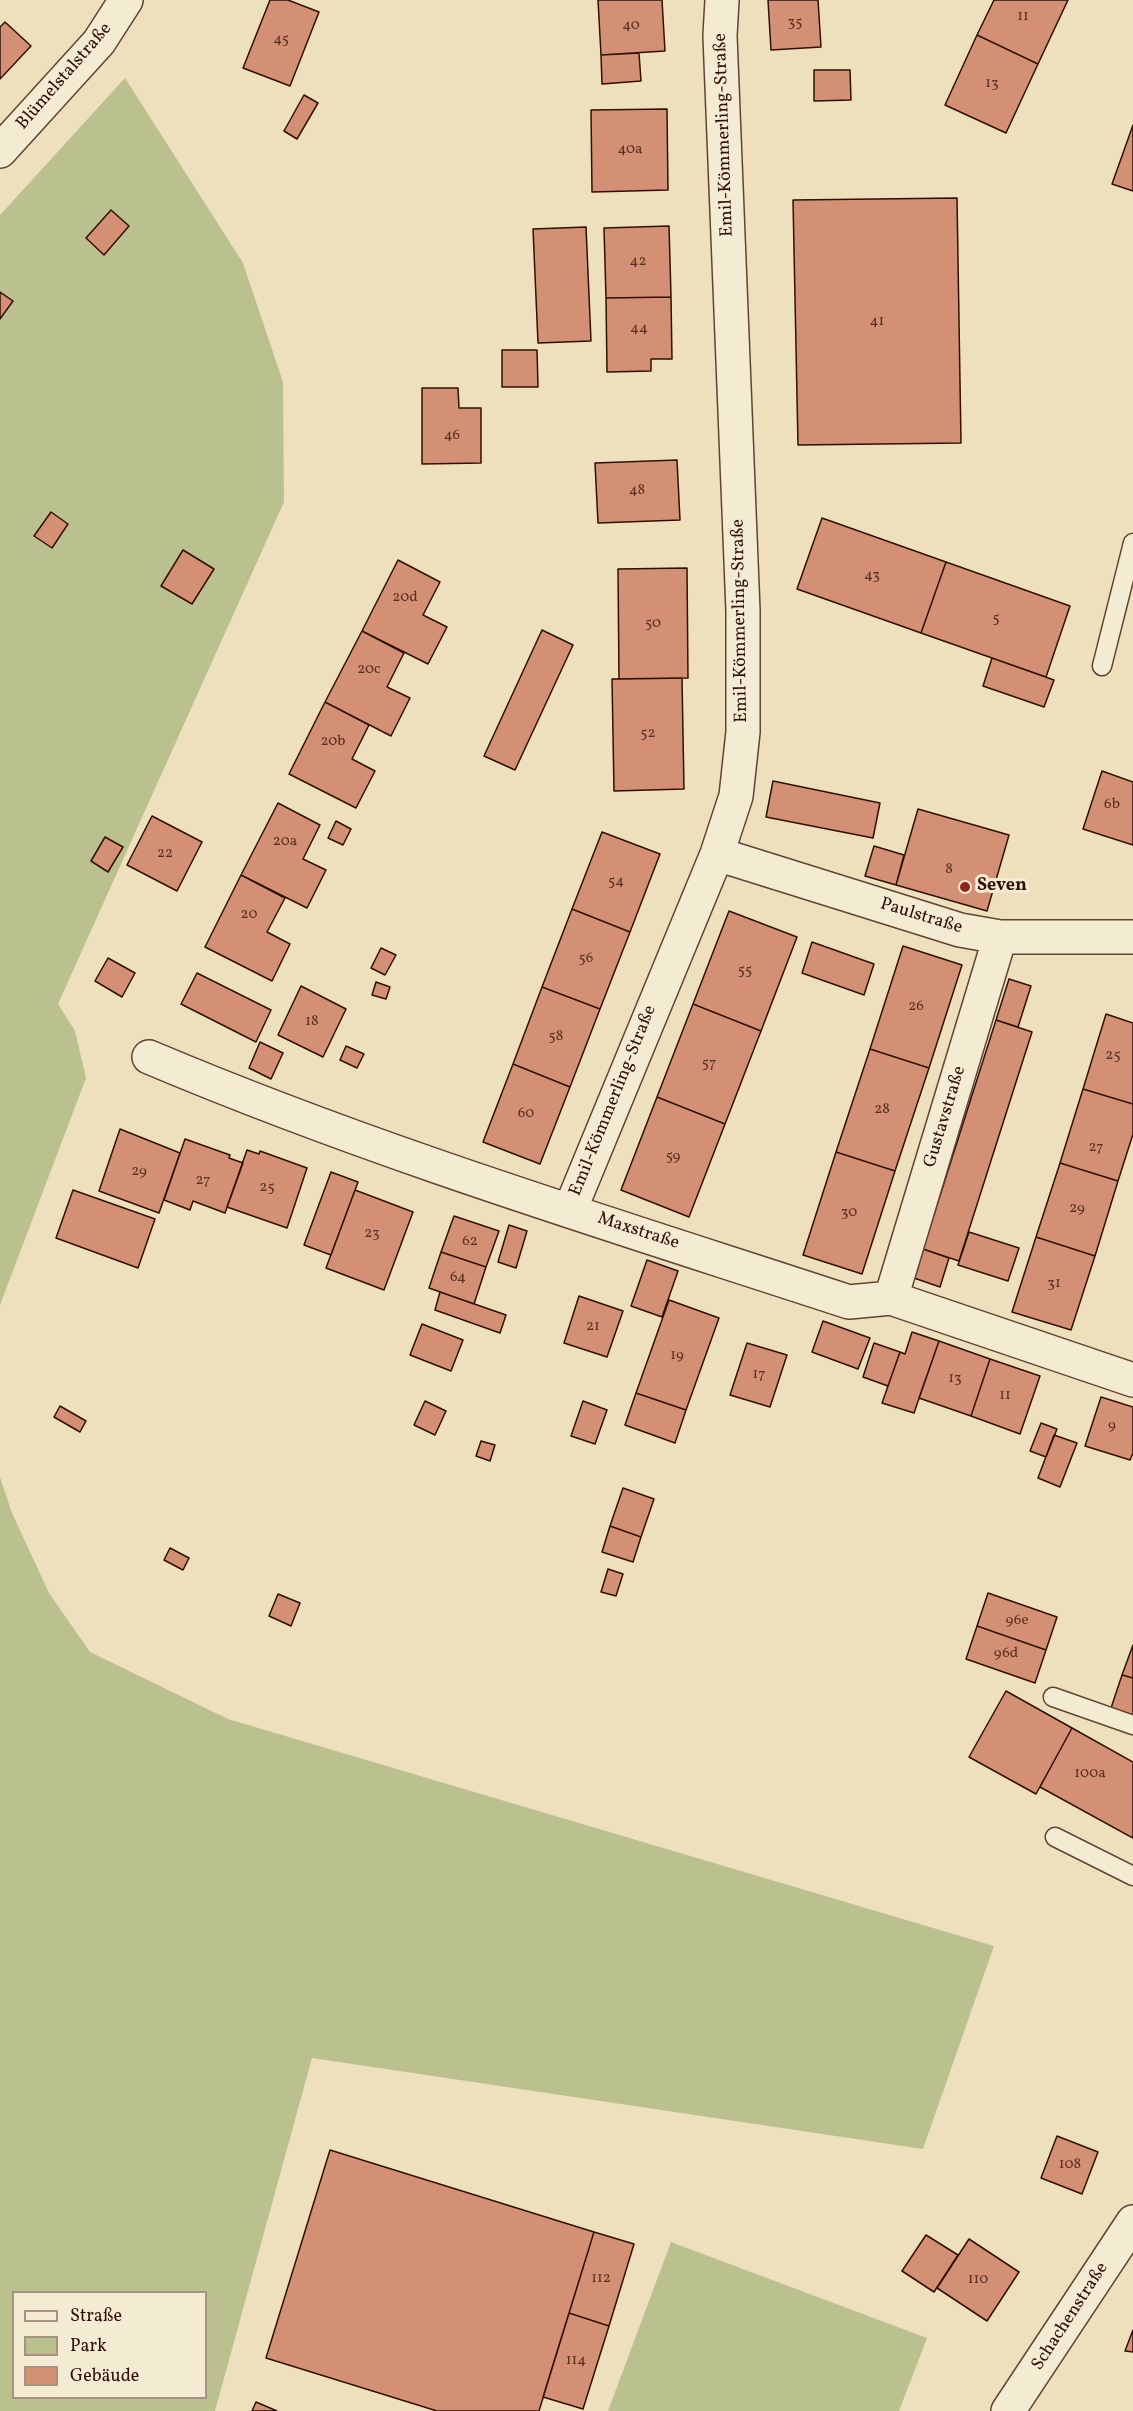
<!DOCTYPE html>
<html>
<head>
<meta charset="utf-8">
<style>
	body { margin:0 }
	#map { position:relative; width:1133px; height:2411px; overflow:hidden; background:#eee0bc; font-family:Vollkorn,serif }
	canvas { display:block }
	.legend { position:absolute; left:12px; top:2291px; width:195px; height:108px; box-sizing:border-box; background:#f4ebd3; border:2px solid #a69381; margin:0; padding:8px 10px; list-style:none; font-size:18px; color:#301005 }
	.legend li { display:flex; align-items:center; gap:12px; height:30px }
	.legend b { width:30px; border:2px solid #a69381 }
</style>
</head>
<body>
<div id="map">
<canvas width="1133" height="2411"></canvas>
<ul class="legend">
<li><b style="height:8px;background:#f4ebd3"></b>Straße</li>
<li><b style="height:16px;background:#bbc18e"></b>Park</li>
<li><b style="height:16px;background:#d39075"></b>Gebäude</li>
</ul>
</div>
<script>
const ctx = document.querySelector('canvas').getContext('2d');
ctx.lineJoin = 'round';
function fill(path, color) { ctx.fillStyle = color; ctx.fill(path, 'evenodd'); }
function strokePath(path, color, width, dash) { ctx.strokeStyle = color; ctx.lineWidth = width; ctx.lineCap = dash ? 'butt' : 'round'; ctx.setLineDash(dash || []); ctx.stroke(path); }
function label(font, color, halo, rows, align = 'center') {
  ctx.font = font + ' Vollkorn,serif'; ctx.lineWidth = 6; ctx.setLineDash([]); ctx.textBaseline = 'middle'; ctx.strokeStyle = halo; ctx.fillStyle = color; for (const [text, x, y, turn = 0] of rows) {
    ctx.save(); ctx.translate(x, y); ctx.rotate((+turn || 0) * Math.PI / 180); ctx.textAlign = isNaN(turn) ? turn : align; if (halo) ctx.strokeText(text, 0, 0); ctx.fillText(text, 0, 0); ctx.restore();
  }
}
const green = new Path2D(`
	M125,78L243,263L283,382L284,502L58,1004L75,1031L86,1078L0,1305V215Z
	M0,1477L12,1513L49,1593L90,1652L228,1719L994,1946L923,2149L312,2058L215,2411H0ZM14,2292H206V2398H14Z
	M671,2242L927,2338L899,2411H608Z`);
const building = new Path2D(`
	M270,0H288L319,12L290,86L243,68Z
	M598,0H662L665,51L601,55Z
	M768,0H818L821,47L771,50Z
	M994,0H1068L1038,64L977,35Z
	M5,22L31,46L0,79V27Z
	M977,35L1038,64L1006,133L945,105Z
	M639,53L641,81L602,84L601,55Z
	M814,70H850L851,100L814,101Z
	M304,95L318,103L297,139L284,131Z
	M667,109L668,190L592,192L591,110Z
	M1133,125V191L1112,184Z
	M957,198L961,443L798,445L793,200Z
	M111,210L129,226L104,255L86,238Z
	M669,226L671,297L606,298L604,228Z
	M586,227L591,341L538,343L533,229Z
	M0,292L13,301L0,319Z
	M671,297L672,359H651V371L607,372L606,298Z
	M502,350H537L538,387H502Z
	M422,388H458L459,408H481V463L422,464Z
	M677,460L680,520L598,523L595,463Z
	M51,512L68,524L52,548L34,536Z
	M822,518L946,562L921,633L797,589Z
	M183,550L214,569L192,604L161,586Z
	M398,560L440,582L423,615L447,627L428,664L362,631Z
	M946,562L1070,606L1046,677L921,633Z
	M687,568L688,678L619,679L618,569Z
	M542,630L573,645L515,770L484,756Z
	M362,631L404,653L387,687L410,698L391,736L325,702Z
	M992,658L1054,680L1044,707L983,686Z
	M682,678L684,789L614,791L612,679Z
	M325,702L369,725L352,759L375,771L356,808L289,774Z
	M1102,771L1133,782V845L1083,829Z
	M773,781L880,803L873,838L766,817Z
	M278,803L320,825L303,859L326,870L307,908L241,875Z
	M918,809L1009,835L987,911L896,885Z
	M152,816L202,842L177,891L127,865Z
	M336,821L351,829L343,845L328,838Z
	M602,832L660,854L630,932L572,909Z
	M105,837L123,847L108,872L91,861Z
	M874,846L904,855L896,885L865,876Z
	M241,875L285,898L267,932L290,944L272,981L205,947Z
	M572,909L630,932L600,1009L542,987Z
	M729,911L797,937L761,1031L693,1004Z
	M812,942L874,964L864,995L802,973Z
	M903,946L962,965L929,1068L870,1049Z
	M381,948L396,955L385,975L371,968Z
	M108,958L135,973L122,997L95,981Z
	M197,973L271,1010L256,1042L181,1004Z
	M1009,979L1031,986L1018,1027L996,1020Z
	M376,982L390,987L386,999L372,995Z
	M301,986L346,1009L323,1057L278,1035Z
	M542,987L600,1009L570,1087L513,1064Z
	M693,1004L761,1031L725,1124L657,1097Z
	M1106,1014L1133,1023V1104L1083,1089Z
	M996,1020L1032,1032L959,1261L923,1249Z
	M260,1042L283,1053L271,1079L249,1068Z
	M346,1046L364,1054L357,1068L340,1060Z
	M870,1049L929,1068L895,1171L836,1152Z
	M513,1064L570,1087L540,1164L483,1142Z
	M1083,1089L1133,1104V1134L1118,1181L1060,1163Z
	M657,1097L725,1124L689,1217L621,1190Z
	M120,1129L180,1153L159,1213L99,1191Z
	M185,1139L230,1155L229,1158L243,1163L225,1213L193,1201L190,1210L164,1200Z
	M247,1150L259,1154L260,1151L307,1168L287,1228L227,1207Z
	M836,1152L895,1171L862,1274L803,1255Z
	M1060,1163L1118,1181L1095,1256L1036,1237Z
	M331,1172L358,1182L331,1255L304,1245Z
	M73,1190L155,1219L138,1268L56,1238Z
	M355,1190L413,1212L384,1290L326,1268Z
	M454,1216L499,1231L486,1267L441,1252Z
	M509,1225L527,1231L516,1268L498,1262Z
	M969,1232L1019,1248L1008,1281L958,1265Z
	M1036,1237L1095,1256L1071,1330L1012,1312Z
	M923,1249L949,1258L940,1287L914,1278Z
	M441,1252L486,1267L474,1304L429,1288Z
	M647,1260L678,1271L662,1317L631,1306Z
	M440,1292L506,1315L500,1333L435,1310Z
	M579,1296L623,1311L607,1357L564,1343Z
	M669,1300L719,1318L686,1410L636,1393Z
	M823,1321L870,1338L858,1369L812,1352Z
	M422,1324L463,1340L451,1371L410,1355Z
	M912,1332L939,1341L914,1413L882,1403L900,1352L905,1354Z
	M939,1341L990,1359L971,1416L919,1398Z
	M747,1343L787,1355L770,1407L730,1395Z
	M874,1343L900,1352L888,1386L863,1377Z
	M990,1359L1040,1376L1020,1434L971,1416Z
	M636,1393L686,1410L675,1443L625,1425Z
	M1101,1397L1133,1407V1453L1130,1460L1085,1446Z
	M425,1401L446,1411L435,1435L414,1425Z
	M583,1401L607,1410L595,1444L571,1436Z
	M60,1406L86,1421L80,1432L54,1417Z
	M1041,1423L1057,1429L1046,1457L1030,1451Z
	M1054,1435L1077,1443L1060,1487L1038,1478Z
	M481,1441L495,1445L490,1461L476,1456Z
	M623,1488L654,1499L641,1537L610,1526Z
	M610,1526L641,1537L633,1562L602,1552Z
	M170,1548L189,1558L183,1570L164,1560Z
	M608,1569L623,1574L616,1596L601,1592Z
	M988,1593L1057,1617L1046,1650L977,1626Z
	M278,1594L300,1603L291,1626L269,1616Z
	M977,1626L1046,1650L1035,1683L966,1659Z
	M1133,1645V1678L1122,1675Z
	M1122,1675L1133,1678V1715L1111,1708Z
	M1006,1691L1072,1728L1036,1794L969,1757Z
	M1072,1728L1133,1762V1838L1040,1787Z
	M1057,2136L1098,2152L1082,2194L1041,2178Z
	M330,2150L594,2232L539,2411H437L266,2358Z
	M594,2232L634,2244L609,2326L569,2313Z
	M926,2235L958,2255L934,2292L902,2271Z
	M969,2239L1019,2272L987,2321L937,2288Z
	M569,2313L609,2326L583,2409L543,2397Z
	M1133,2330V2352L1125,2351Z
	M256,2402L277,2411H252Z`);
const service = new Path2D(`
	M1102,666L1133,543
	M1053,1697L1133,1725
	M1055,1837L1133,1876`);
const minor = new Path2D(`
	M0,151L99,42L126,0
	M717,854L960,930L1000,937H1133
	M149,1057C376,1153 614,1225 849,1302L891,1298L1133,1380
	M570,1210L717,854L736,796L743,732V611L720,36L722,0
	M891,1298L1000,937
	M1008,2411L1133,2222`);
const markers = [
	[965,887,6,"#8f2418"]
];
const numberNames = [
	["11",1023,17],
	["35",795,23],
	["40",631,26],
	["45",281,40],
	["13",992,84],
	["40a",630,150],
	["42",638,262],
	["41",877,322],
	["44",639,329],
	["46",452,436],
	["48",637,491],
	["43",872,576],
	["20d",405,598],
	["5",996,619],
	["50",653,624],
	["20c",369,670],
	["52",648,734],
	["20b",333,742],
	["6b",1112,805],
	["20a",285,842],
	["22",165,854],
	["8",949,870],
	["54",616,882],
	["20",249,915],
	["56",586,959],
	["55",745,971],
	["26",916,1007],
	["18",312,1022],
	["58",556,1037],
	["25",1113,1056],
	["57",709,1064],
	["28",882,1110],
	["60",526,1114],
	["27",1096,1148],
	["59",673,1157],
	["29",139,1172],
	["27",203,1181],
	["25",267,1188],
	["29",1077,1209],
	["30",849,1213],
	["23",372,1234],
	["62",470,1242],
	["64",458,1278],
	["31",1054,1284],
	["21",593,1327],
	["19",677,1356],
	["17",759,1375],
	["13",955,1379],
	["11",1005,1396],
	["9",1112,1426],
	["96e",1017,1621],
	["96d",1006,1654],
	["100a",1090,1774],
	["108",1070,2165],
	["112",601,2279],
	["110",978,2280],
	["114",576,2361]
];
const streetNames = [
	["Blümelstalstraße",65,77,-49],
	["Emil-Kömmerling-Straße",725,135,-92],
	["Emil-Kömmerling-Straße",741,621,-91],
	["Paulstraße",921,917,17],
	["Emil-Kömmerling-Straße",614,1101,-68],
	["Gustavstraße",946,1117,-73],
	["Maxstraße",638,1232,18],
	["Schachenstraße",1071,2317,-57]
];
const poiNames = [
	["Seven",977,887]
];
fill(green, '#bbc18e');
fill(building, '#d39075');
strokePath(building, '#301005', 1.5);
strokePath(service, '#604433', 21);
strokePath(minor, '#604433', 36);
strokePath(service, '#f4ebd3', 18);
strokePath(minor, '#f4ebd3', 33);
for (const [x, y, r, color] of markers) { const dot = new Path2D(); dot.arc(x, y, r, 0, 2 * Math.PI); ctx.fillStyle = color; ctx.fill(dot); strokePath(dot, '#f4ebd3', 2); }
label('15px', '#593021', null, numberNames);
label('18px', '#301005', '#f4ebd3', streetNames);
label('bold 18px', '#301005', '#f4ebd3', poiNames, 'left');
</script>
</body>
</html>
